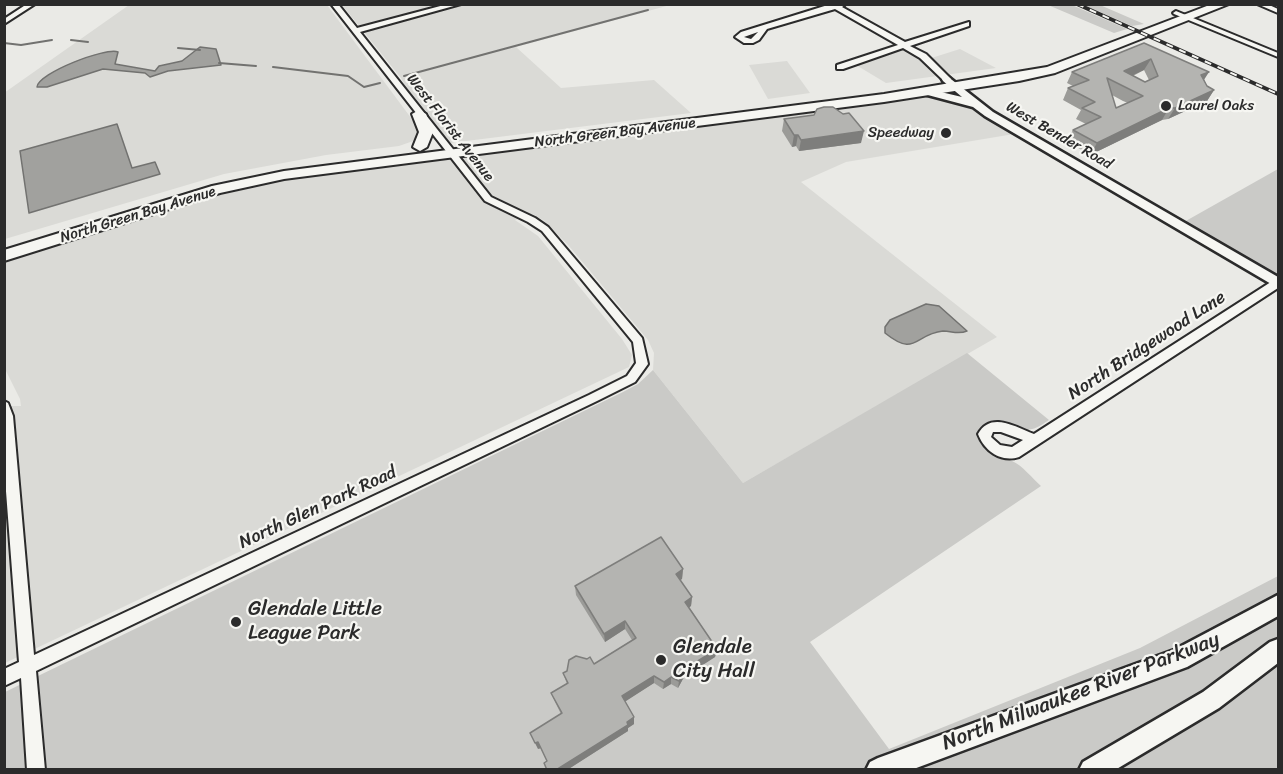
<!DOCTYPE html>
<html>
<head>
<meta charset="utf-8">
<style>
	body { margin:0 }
	#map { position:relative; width:1283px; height:774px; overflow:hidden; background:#eaeae6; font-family:Sriracha,sans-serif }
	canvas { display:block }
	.frame { position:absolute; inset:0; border:6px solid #2b2b2b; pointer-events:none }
</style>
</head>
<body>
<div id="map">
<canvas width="1283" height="774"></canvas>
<div class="frame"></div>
</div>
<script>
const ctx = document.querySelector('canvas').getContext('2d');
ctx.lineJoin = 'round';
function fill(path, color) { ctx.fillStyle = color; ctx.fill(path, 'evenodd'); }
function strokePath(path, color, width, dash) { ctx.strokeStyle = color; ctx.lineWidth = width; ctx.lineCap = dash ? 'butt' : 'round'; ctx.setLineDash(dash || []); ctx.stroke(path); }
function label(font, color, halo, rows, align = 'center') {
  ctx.font = font + ' Sriracha,sans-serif'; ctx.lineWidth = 4.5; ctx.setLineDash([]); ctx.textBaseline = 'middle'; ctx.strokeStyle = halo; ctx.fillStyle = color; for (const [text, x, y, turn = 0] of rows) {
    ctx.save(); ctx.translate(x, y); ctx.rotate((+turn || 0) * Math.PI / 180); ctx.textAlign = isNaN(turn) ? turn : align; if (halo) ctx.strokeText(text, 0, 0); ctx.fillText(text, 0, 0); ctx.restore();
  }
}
const built = new Path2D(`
	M129,5H327L420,130L416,140L399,146L326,155L224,174L5,239L4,93Z
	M342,5H670L516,47L561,88L654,80L691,113L442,144L419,114L401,78Z
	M900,49L907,50L922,61L960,49L996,68L886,83L856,65Z
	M787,61L810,93L768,99L749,65Z
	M935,94L960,102L1014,134L846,162L801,182L997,337L743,483L653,370L654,353L648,340L569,246L543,220L532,214L515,220L538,236L622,339L632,355L629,367L5,663V406H21L20,399L5,369V261L176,206L282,180Z`);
const green = new Path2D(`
	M1048,5H1072L1127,29L1114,33Z
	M1084,5H1100L1144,24L1132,26Z
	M1278,169V277L1184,222Z
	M967,353L1049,420C1044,423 1038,428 1032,429C1012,434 998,407 979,430C982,450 996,454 1012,461C1022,465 1033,479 1041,486L810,642L889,749L1140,648L1278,576V769L5,770V692L623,392L638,384L653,370L743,483Z`);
const water = new Path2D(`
	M200,47L216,49L221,65L168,71L150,77L145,73L103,69L47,87H37C38,73 106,47 118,52L115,64L155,71L159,66L182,61Z
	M117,124L132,168L155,162L160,174L29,213L20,151Z
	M926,304L939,306L967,331C958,335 952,331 943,331C914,334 916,358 885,333V327L890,320Z`);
const stream = new Path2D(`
	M71,40L88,42
	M4,43L21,45L52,40
	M178,48L200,50
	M219,63L256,66
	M273,67L348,76L364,87L380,83
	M404,76L648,10`);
const street = new Path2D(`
	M27,4H35L4,24V19Z
	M331,4H338L357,28L448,4H461L360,32L491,197L535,218L548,227L642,338L648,364L635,382L597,401L36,671L45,770H27L21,678L4,686V669L19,662L4,465V401L8,403L13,416L34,655L589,395L627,376L636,363L633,342L542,231L528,222L485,201Z
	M831,4H846L842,7L905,42L969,22V26L910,46L926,54L951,79L944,81L920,58L903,48L843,69H837V65L898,45L835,9L767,29L759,40L753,43H744L735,37L741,32ZM758,32L751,39L744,37Z
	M1257,4H1267L1278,9V13Z
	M1176,11L1278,53V57L1174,14L1173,13Z
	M1274,280H1278V288L1019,457C1000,463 984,450 978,434C991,411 1015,427 1034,434ZM993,432H1001L1023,440L1012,447L1000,445L991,437Z`);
const secondary = new Path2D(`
	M947,76L993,112L1278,277V288L985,116L973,107L924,94L923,92L928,89L962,97L943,81L942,79Z
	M1278,595V616L1187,667L911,770H866L870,762L878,758L1174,650Z
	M1278,639V663L1219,708L1115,770H1079L1083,762L1203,692L1270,642Z`);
const primary = new Path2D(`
	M1212,4H1229L1055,73L1019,81L884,102L284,179L220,193L4,261V250L212,186L284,171L884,94L1047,67Z
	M419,110L426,114L433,132L427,147L420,151L413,147L419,132L412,114Z`);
const rail = new Path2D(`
	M1077,4L1278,94`);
const wall = new Path2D(`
	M1144,43L1204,79L1207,86L1214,90L1207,101L1168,119L1162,120L1090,155L1067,141L1073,130L1086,124L1076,119L1081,110L1063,100L1068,88L1073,86L1067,83L1072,72ZM1144,70L1149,80L1145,82L1133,76ZM1112,95L1123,101L1128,103L1116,108Z
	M814,115L861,143L799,151L796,146L792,147L782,131L784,119Z
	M683,569L682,579L680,580L692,597L691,606L689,607L717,649L715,657L684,677L678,688L671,684L663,689L654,683L625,701L634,724L628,728V731L567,770H547V761L541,748L538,749L561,714L554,700L551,693L567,684L563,673L594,664L632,640L625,629L605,642L576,595L575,586Z`);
const shadedWall = new Path2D(`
	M1151,59L1144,70L1118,82L1124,71Z
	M1209,72L1202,83L1201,75Z
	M1214,90L1207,101L1168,119L1175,108Z
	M1169,108L1162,120L1090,155L1097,143Z
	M864,131L861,143L799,151L801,140Z
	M794,135H798L796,146L792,147Z
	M683,569L682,579L675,583L676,574Z
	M692,597L691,606L684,611L685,602Z
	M625,621V629L605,642L604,634Z
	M717,649L715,657L684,677L678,688L679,681L685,669Z
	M654,676V683L623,703L622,696Z
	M671,677V684L663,689L664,682Z
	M634,717V724L628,728V731L567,770H556Z
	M538,742L541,748L538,749L535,743Z`);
const building = new Path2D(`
	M1144,43L1209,72L1201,75L1207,86L1214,90L1175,108H1169L1097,143L1073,130L1101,117L1082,108L1095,102L1068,88L1089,80L1072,72ZM1151,59L1158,76L1145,82L1124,71ZM1107,78L1143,96L1116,108Z
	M824,107H833L843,114L849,113L864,131L801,140L798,135H794L784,119L814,115L817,109Z
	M661,537L683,569L676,574L692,597L685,602L717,649L685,669L679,681L671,677L664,682L654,676L622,696L634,717L627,722L628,725L556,770H547L544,763L547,761L538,742L535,743L530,733L562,713L551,693L568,683L563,673L567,671L569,660L576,656L587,659L590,657L594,664L636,638L625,621L604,634L575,586Z`);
const markers = [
	[1166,106,6,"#2b2b2b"],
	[946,133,6,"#2b2b2b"],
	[236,622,6,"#2b2b2b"],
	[661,660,6,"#2b2b2b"]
];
const farPoinames = [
	["Laurel Oaks",1178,106],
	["Speedway",934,133,"right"]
];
const farStreetnames = [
	["West Florist Avenue",450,128,52],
	["North Green Bay Avenue",615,133,-7],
	["West Bender Road",1059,136,30],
	["North Green Bay Avenue",138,215,-17]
];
const streetNames = [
	["North Bridgewood Lane",1147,346,-33],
	["North Glen Park Road",318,508,-25]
];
const nearPoinames = [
	["Glendale Little",248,610],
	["League Park",248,634],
	["Glendale",673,648],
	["City Hall",673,672]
];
const nearStreetnames = [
	["North Milwaukee River Parkway",1081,692,-21]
];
fill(built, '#dadad6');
fill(green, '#cacac7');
fill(water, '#a1a19e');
strokePath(water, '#727270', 1.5);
strokePath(stream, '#727270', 2);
strokePath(street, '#2b2b2b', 4);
strokePath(secondary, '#2b2b2b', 5);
strokePath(primary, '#2b2b2b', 4);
fill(street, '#f6f6f2');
fill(secondary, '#f6f6f2');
fill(primary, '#f6f6f2');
strokePath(rail, '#2b2b2b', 4);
strokePath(rail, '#f6f6f2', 2, [7]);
fill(wall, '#9b9b98');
fill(shadedWall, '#7e7e7c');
fill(building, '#b4b4b1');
strokePath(building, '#7e7e7c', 1.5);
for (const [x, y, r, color] of markers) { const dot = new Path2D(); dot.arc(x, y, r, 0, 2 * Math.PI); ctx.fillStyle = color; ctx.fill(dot); strokePath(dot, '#f6f6f2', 2); }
label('15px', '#2b2b2b', '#f6f6f2', farPoinames, 'left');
label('15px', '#2b2b2b', '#f6f6f2', farStreetnames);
label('18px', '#2b2b2b', '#f6f6f2', streetNames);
label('21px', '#2b2b2b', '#f6f6f2', nearPoinames, 'left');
label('21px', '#2b2b2b', '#f6f6f2', nearStreetnames);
</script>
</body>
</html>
